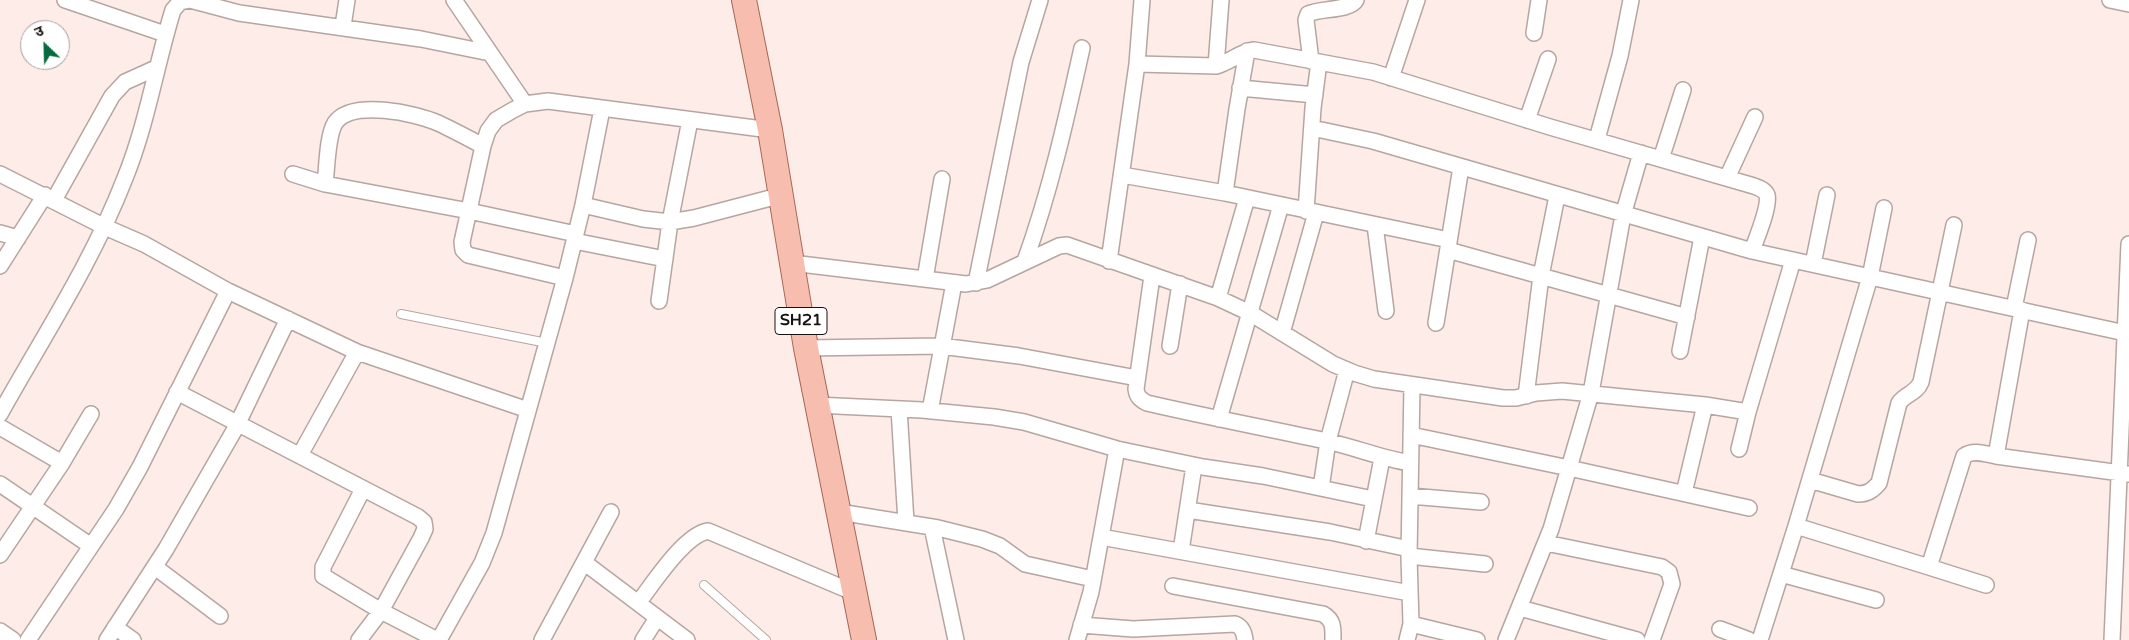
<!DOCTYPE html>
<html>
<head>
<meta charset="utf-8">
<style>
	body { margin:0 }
	#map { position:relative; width:2129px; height:640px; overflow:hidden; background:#fdece7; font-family:"Varela Round","Noto Sans Devanagari",sans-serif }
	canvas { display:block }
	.north { position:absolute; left:20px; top:20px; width:50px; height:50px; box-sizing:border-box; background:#fff; border:1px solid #a3a09f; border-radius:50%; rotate:336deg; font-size:14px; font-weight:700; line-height:20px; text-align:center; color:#181210 }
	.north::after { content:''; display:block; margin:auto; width:18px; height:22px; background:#056a3f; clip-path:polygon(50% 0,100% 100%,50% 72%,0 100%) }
</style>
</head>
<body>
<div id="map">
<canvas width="2129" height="640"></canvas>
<div class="north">उ</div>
</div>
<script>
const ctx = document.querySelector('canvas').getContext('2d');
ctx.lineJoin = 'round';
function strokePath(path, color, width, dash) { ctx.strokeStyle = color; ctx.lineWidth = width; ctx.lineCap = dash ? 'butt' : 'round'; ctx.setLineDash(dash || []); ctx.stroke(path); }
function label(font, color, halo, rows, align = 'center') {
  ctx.font = font + ' "Varela Round",sans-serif'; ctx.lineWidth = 5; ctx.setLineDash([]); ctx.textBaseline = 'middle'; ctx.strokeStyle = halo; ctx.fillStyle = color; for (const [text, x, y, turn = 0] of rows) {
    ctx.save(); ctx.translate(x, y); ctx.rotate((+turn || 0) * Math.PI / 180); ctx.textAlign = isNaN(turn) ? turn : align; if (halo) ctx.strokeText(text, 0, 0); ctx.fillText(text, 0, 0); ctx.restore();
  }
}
const lane = new Path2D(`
	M401,314L547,343
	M704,585L766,640`);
const street = new Path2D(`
	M65,0L165,34
	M454,0L525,104
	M2110,0L2129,4
	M343,26L347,0
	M1534,33L1539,0
	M1311,61L1306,20L1308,14C1320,8 1350,11 1356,0
	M1137,64L1216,66C1230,62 1240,52 1254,50L1373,72L1550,127L1754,186C1759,188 1765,190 1767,195C1770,207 1756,239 1752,251
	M1216,66L1221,0
	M1391,78L1417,0
	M1240,88L1315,95
	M1527,120L1548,59
	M1312,128L1373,141L1752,251L2125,333
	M1597,139L1620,56L1631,0
	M1661,159L1683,90
	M0,174L105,227L144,244L228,291L357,352L528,410
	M293,174L325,184L469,211L576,234
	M1122,175L1225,193L1449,240
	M1727,178L1755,117
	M325,184C327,169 327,136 335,123C351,99 416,113 438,123C453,130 468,138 483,146
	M1225,193L1237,109L1247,51
	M54,200L112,96L125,82L156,68
	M583,205L643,219L670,222L694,218L782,195
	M1306,211L1313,108L1319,62
	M1375,225L1386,311
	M0,233L18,238
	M574,241L665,259
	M1448,250L1687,317
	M1025,261C1050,192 1066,120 1082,48
	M1109,261L1137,64L1142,0
	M792,263L966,284L987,280L1059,246L1067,245L1218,298L1250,313L1333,364L1354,373L1374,379L1503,398H1516L1536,393L1562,391L1705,405L1748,412L1793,260
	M1813,264L1827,195
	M0,266L45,195
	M1152,276L1136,389C1137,397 1140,399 1147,403C1207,417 1266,428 1326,441C1354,447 1381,458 1410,463
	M565,278L468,255L463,250L462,242L483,146L488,131L496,120L513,110L525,104L548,101L770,130
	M925,279L942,179
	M976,283L1021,62L1040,0
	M1218,298L1247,198
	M659,301L670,222L690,120
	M2014,308L2028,240
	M1436,323L1461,167
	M1282,333L1316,213
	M1170,346L1180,284
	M806,348L941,346L1019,356L1137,378
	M1680,351L1702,237
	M177,392L418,517L424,522L425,529L421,538L381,611L359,640
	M1526,396L1541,276L1557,196
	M816,405L922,410L994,417L1024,422L1117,449L1203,467L1263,476L1373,499
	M899,409L906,522
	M930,411L954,283
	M0,414C43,337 93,261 125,178C147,124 156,65 173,10L180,2L190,0L239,13L421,39L490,53
	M1219,419L1281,205
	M0,427L62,463
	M1411,435L1569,468L1749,508
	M1739,449L1748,412
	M300,455L357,352
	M1996,456L2128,474
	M1810,480L1858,494C1867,494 1872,491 1879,483L1899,403C1906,393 1916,394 1921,382L1954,225
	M0,484L91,546
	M1321,488L1328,441L1347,370
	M363,489L323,567V576L381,611L437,640
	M1684,493L1705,405
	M1410,496L1481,502
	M1188,510L1330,532L1409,549
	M839,512L938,528L982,539L1000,546L1025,564L1093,579
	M1796,526L1929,567L1964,456C1973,449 1986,454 1996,456L2022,310
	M932,527L956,640
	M1101,537L1410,593
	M1366,541L1382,458
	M1546,543L1662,567L1669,572L1672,584L1652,640
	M1181,551L1194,466
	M0,555L62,463L91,414
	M1409,556L1485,564
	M585,563L687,640
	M155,567L220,616
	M1929,567L1986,585
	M1781,574L1876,600
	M1173,586L1323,614C1334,620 1333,629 1333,640
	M638,603C653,584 684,535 708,531L855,593
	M1520,608L1637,640
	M1411,624L1477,640
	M1081,625L1133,629L1235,624C1242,627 1244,632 1245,640
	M115,627L133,640
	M1720,629L1749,640
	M0,631L13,640
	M28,640L116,509L140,467L228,291
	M107,640L166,549L235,429L288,319
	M439,640L482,563L494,533L565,278L583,205L602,109
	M542,640L611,512
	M643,640L657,618
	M1077,640L1091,592L1117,449
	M1407,640L1411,624L1409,556L1412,385
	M1506,640L1551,529L1591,393L1623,215L1641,153
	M1760,640L1796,526L1870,277L1884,208
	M2112,640L2129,244`);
const primary = new Path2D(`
	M744,0L770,130L806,348L864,640`);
const shields = [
	[801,321,52]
];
const shieldNames = [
	["SH21",801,321]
];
strokePath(lane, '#b6a6a1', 10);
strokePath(street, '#b6a6a1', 18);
strokePath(primary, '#a66654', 26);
strokePath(lane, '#fff', 8);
strokePath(street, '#fff', 15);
strokePath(primary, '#f7beaf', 24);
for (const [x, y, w] of shields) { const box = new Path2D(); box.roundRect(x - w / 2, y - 13.5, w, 27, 4); ctx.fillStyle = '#fff'; ctx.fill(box); strokePath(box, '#181210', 1); }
label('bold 16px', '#181210', null, shieldNames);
</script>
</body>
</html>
